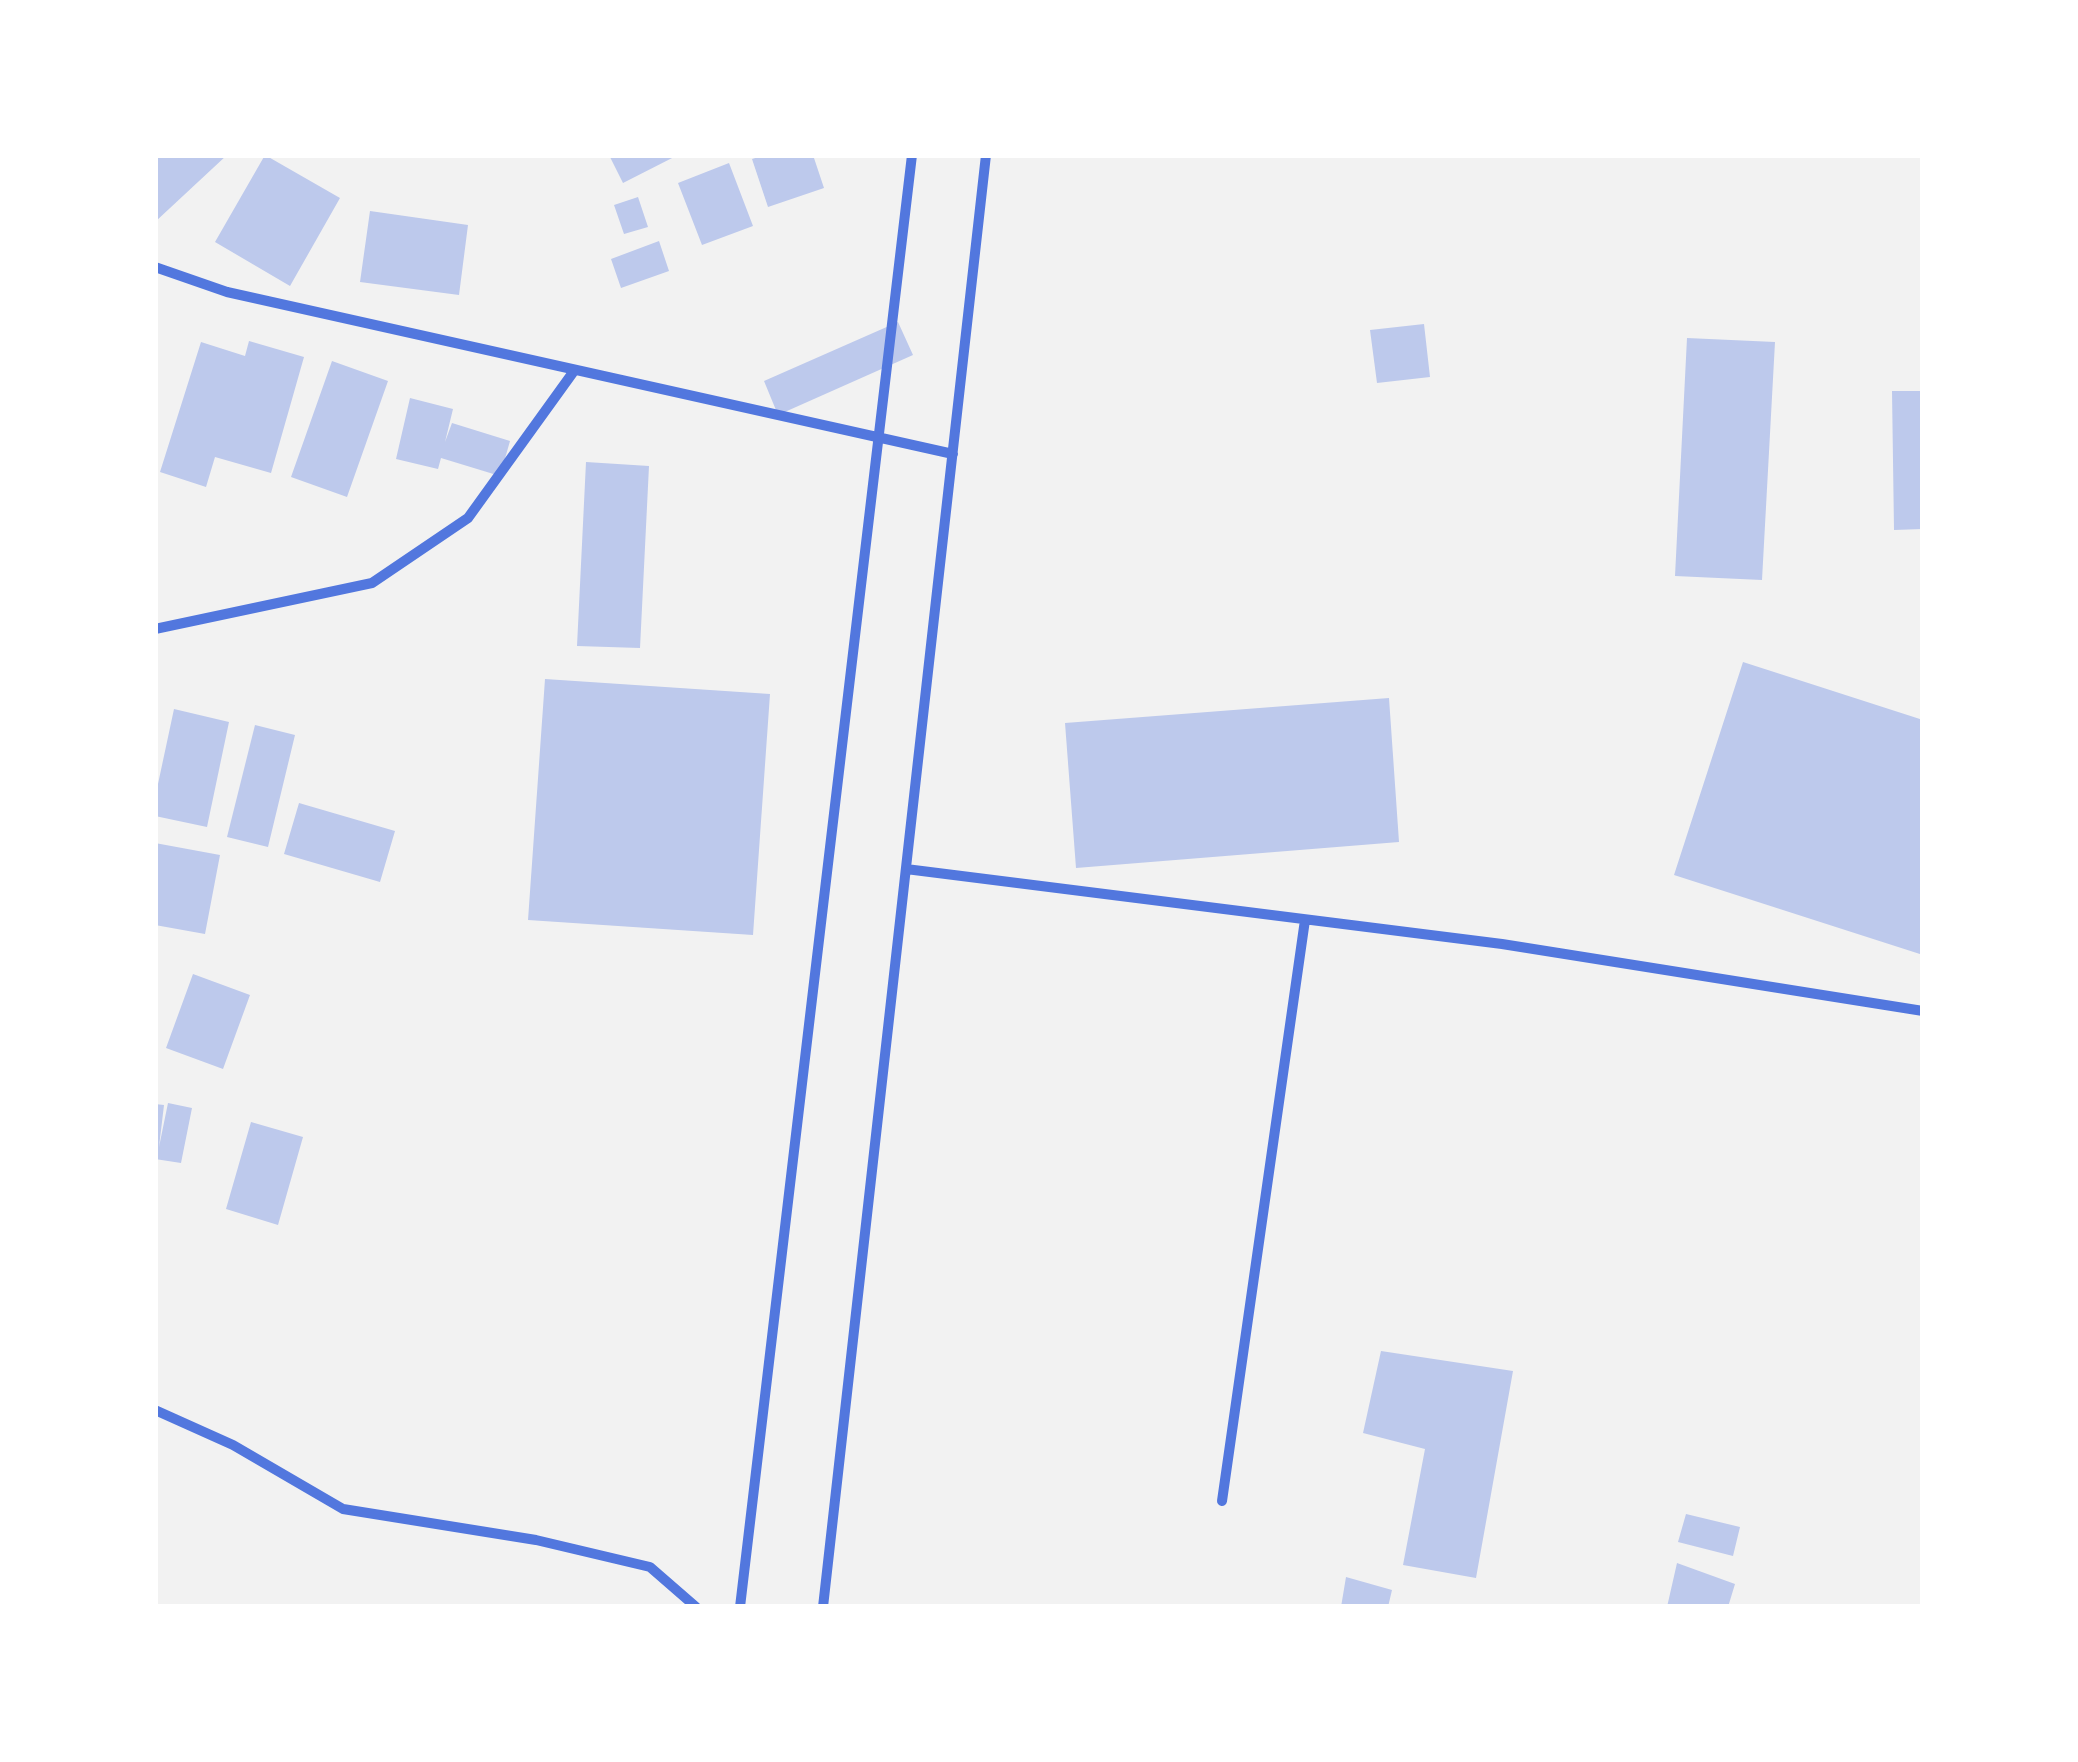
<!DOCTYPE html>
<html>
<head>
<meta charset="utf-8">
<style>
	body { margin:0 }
	#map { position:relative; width:2078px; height:1762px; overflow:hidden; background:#f2f2f2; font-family:Karla,sans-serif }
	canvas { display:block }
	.frame { position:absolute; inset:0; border:158px solid #fff; pointer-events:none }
</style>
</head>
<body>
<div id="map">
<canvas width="2078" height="1762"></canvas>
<div class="frame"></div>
</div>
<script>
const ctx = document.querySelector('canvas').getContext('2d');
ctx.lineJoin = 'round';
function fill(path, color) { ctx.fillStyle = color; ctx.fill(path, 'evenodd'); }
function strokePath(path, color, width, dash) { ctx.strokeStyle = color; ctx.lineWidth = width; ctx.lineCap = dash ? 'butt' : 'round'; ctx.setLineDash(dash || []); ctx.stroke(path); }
const building = new Path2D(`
	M155,155H227L155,222Z
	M265,155L340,198L290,286L215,242Z
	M614,155H678L623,183L610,157Z
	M765,155H813L824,188L768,207L752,159Z
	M729,163L753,226L702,245L678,183Z
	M638,197L648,227L624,234L614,205Z
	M370,211L468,225L459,295L360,282Z
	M659,241L669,271L621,288L611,259Z
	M898,322L913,355L778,415L764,381Z
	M1424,324L1430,377L1377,383L1370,330Z
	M1687,338L1775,342L1762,580L1675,576Z
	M249,341L304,357L271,473L215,457L206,487L160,472L201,342L245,356Z
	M332,361L388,381L347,497L291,477Z
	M1892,391H1923V529L1894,530Z
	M410,398L453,409L445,442L452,423L510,441L500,476L441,458L438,469L396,459Z
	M586,462L649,466L640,648L577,646Z
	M1743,662L1923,720V955L1674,875Z
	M545,679L770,694L753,935L528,920Z
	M1389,698L1399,842L1076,868L1065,723Z
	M174,709L229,722L207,827L155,816V798Z
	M255,725L295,735L268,847L227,837Z
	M299,803L395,831L380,882L284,854Z
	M155,843L220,855L205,934L155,925Z
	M193,974L250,995L223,1069L166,1048Z
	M168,1103L192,1108L181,1163L155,1159V1104L164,1105L159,1147Z
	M251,1122L303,1137L278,1225L226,1209Z
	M1381,1351L1513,1371L1476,1578L1403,1565L1425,1449L1363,1433Z
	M1686,1514L1740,1527L1733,1556L1678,1542Z
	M1677,1563L1735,1584L1728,1607H1667Z
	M1346,1577L1392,1590L1388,1607H1341Z`);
const minor = new Path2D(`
	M155,267L227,292L953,454
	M155,629L372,583L468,518L574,371
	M906,869L1502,944L1923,1011
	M155,1410L233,1445L343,1509L536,1540L650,1567L696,1607
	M1222,1501L1305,920
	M740,1607L912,155
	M823,1607L986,155`);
fill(building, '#bdc9ec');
strokePath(minor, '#5277de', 10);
</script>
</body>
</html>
